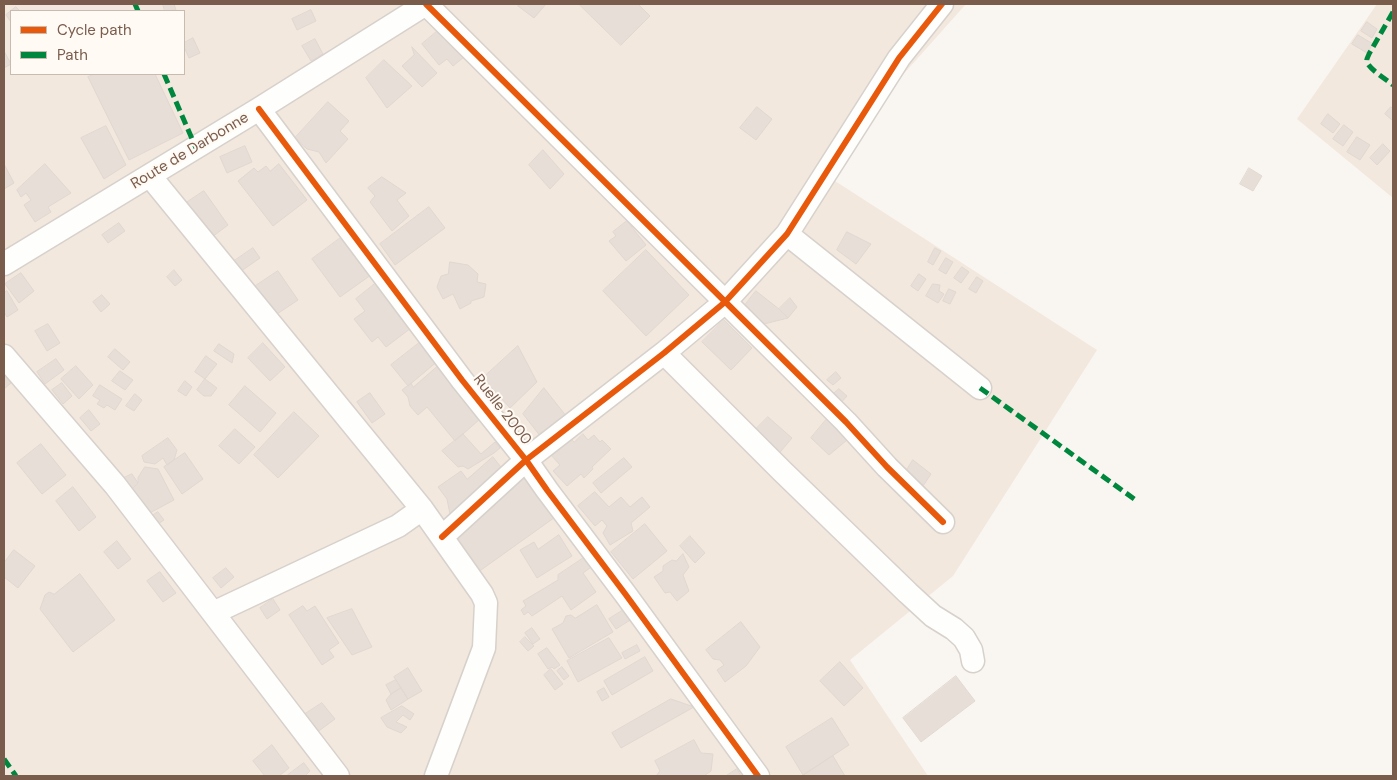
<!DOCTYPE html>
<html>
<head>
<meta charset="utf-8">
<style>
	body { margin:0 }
	#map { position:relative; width:1397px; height:780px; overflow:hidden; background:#f9f5f0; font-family:"DM Sans",sans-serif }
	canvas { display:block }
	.frame { position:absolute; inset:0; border:5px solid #7a5c4d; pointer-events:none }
	.legend { position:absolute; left:10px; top:10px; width:175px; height:65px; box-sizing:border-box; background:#fffaf3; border:1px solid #cabbb1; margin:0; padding:6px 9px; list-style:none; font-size:15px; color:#7a5c4d }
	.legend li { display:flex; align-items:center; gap:10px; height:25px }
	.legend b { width:25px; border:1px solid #cabbb1 }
</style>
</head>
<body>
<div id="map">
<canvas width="1397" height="780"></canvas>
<div class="frame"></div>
<ul class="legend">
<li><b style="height:6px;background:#e8590c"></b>Cycle path</li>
<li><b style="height:6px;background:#00873e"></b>Path</li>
</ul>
</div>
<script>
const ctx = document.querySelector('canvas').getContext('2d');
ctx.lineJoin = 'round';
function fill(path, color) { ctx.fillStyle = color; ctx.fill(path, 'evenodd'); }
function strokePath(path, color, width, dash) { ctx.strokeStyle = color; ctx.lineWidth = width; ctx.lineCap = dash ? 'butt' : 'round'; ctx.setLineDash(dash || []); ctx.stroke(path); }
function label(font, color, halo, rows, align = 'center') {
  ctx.font = font + ' "DM Sans",sans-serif'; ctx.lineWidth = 4; ctx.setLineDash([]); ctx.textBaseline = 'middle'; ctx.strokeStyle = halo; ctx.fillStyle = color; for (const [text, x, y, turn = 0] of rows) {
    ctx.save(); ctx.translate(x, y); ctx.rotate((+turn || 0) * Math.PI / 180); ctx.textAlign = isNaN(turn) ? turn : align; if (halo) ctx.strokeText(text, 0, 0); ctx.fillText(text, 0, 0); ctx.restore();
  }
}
const residential = new Path2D(`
	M4,4H966L818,170L1097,350L953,576L850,660L928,776H4ZM11,11H184V74H11Z
	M1377,4H1393V198L1297,119Z`);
const building = new Path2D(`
	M163,4H174L176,10L165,11Z
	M520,4H546L534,18L518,6Z
	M579,4H638L650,16L621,45Z
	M16,7L20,11H11V22L6,15Z
	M311,10L316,21L297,30L292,19Z
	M1367,22L1377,29L1372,38L1361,31Z
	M440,29L464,57L453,66L447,59L439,65L422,44Z
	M1358,35L1373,44L1367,53L1352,44Z
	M193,38L200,53L189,58L184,47V43Z
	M315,39L323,54L311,61L302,46Z
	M412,47L437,73L422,87L402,66L414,55Z
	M4,51L11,64L4,68Z
	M384,60L412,86L387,108L366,78Z
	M95,74H155L183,133L129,160L88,77Z
	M328,102L349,121L340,131L348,139L326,163L319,152L307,149L295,138Z
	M757,107L772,119L756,140L740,128Z
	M1391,107L1393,109V118L1392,120L1385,114Z
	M1328,114L1340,124L1333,133L1321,124Z
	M1344,125L1353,132L1343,146L1333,139Z
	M106,126L126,165L104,179L81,138Z
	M1357,137L1370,145L1360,160L1347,152Z
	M1383,144L1390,151L1377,165L1370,158Z
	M245,146L252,162L227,173L220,157Z
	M543,150L564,174L550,189L529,165Z
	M4,164L14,183L4,189Z
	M45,164L71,193L48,207L51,212L35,222L24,205L31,200L26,193L21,197L17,190Z
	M279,164L307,200L273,226L238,181L254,168L258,172L266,166L270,171Z
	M1249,168L1262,176L1253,191L1240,184Z
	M382,177L406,193L397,200L409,216L392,231L370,202L375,196L368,188Z
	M204,191L228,225L208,240L183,205Z
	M429,207L445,228L395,265L380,244Z
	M627,221L646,245L626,261L609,241L616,236L613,232Z
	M119,223L125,231L108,243L102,235Z
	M350,231L378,270L340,297L312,259Z
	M847,232L871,244L856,264L837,250Z
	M253,248L260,258L237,274L230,264Z
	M935,248L941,251L933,265L928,262Z
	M646,250L689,295L646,336L603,291Z
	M946,258L953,262L946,274L939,270Z
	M450,262L468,265L478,274L477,282L486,284L484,297L471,301V303L460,309L453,294L443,299L437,287L441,276L448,274Z
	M962,267L969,272L961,283L954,278Z
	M174,270L182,280L175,286L167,277Z
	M278,271L298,300L271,318L251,289Z
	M21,273L34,291L19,303L5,284Z
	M919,274L926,279L918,291L911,286Z
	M977,277L983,281L976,293L969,289Z
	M376,283L411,328L386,347L378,337L372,342L354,319L365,311L356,299Z
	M933,284L940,285L939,291L944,294L938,303L926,296Z
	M949,289L956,292L950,304L943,301Z
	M7,291L18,310L7,317L4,312V293Z
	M756,291L779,309L788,318L760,325L742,309Z
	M102,295L110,304L101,312L93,302Z
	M790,298L797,307L788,318L779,309Z
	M724,320L752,348L731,370L702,342Z
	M48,324L60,343L47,351L35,331Z
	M423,340L439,360L408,386L391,365Z
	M263,343L285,367L270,381L248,358Z
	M219,344L234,354L232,363L214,351Z
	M518,346L537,382L510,408L483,378Z
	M115,349L130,362L123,370L108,357Z
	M206,356L217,364L205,379L195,372Z
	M56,359L64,370L45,384L37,372Z
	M445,360L488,412L455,441L427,407L418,415L410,406L408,397L402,390L411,383L413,387Z
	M76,366L93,385L79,399L61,379Z
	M120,371L133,380L125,390L112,381Z
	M836,372L841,378L833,385L827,380Z
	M4,374L11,383L4,389Z
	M205,379L217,388L211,396H204L197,390Z
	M185,381L192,387L186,396L178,391Z
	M62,383L72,396L63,404L52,390Z
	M100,385L122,399L115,410L107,405L104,408L97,404L100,400L93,396Z
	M245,386L276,413L260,432L229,405Z
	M544,388L567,417L541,437L523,414Z
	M839,389L847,396L838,406L829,398Z
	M370,393L385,414L372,423L357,402Z
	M135,394L142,400L134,411L126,406Z
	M89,410L100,424L91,431L80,418Z
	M294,412L319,436L278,478L254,455Z
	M831,414L853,435L829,455L811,438Z
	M768,417L792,438L776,457L751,434Z
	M235,429L255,447L239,464L219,446Z
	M463,434L481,454L495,442L500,448L494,453L468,469L463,466L458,467L442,451Z
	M583,434L588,440L594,435L600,442L602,440L611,449L592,467L593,469L584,478L581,474L567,486L553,471L560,465L551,455L570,438L574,442Z
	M168,438L177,450L174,460L167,465L163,458L155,464L144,462L142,456Z
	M41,444L66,475L42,494L17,463Z
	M185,453L203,479L182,494L164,467Z
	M493,457L504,471L450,514L447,499L438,487L461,471L467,479Z
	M624,458L632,467L601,493L593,483Z
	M913,460L931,474L923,486L905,473Z
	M529,465L558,515L474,575L452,537Z
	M145,467L158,469L174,500L146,515L132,489L138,483V478Z
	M132,474L138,483L132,489L122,479Z
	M73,487L96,517L79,531L56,501Z
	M595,492L609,507L621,497L630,507L642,497L650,507L631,523L633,531L610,545L603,533L607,526L602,520L595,526L578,506Z
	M158,512L164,520L155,526L149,518Z
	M645,524L667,551L633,579L611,552Z
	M559,535L572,556L537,578L520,550L534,542L538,549Z
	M690,536L705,553L695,563L680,546Z
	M117,541L131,559L118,569L104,552Z
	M14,550L35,566L18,588L4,577V563Z
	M591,553L597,563L583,573L596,592L571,610L562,596L532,616L528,612L524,615L521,610L526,606L523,601L558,580V575Z
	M683,554L689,567L683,575L689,591L677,601L670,592L665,593L654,577L663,571V566L672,560L676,561Z
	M226,568L234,577L221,588L213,578Z
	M160,572L176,593L163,602L147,581Z
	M80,574L115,620L73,652L40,609L45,595L49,592L54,594Z
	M273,599L280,610L267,619L260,608Z
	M597,605L613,632L569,658L552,629L563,623L566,616L571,615L575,618Z
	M303,606L307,611L315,606L339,643L329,650L334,657L322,665L289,615Z
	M352,609L372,647L352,655L327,618Z
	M625,609L632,619L616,629L609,619Z
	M741,622L760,647L746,666L725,682L717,670L724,665L720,660L713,659L706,650Z
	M532,628L540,639L533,644L525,633Z
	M525,637L534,646L528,651L520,642Z
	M609,638L622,658L578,682L567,661Z
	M637,645L640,651L625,659L622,653Z
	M547,648L560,665L554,669L552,667L548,669L538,654Z
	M645,657L653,671L612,695L604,681Z
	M840,662L863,688L844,706L820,681Z
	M562,667L569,676L564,680L557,671Z
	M408,668L422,691L408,699L394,677Z
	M551,669L563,684L555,690L544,675Z
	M956,676L975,701L921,742L903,718Z
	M396,680L401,688L391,694L386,685Z
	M401,688L408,699L391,710L386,700L391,694Z
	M604,688L609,697L602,701L597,692Z
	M671,699L694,707L621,748L612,733Z
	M322,703L335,719L316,733L302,716Z
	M402,706L414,714L410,720L403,715L396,722L407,727L401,733L387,727L381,718Z
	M832,718L849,745L803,775L786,747Z
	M694,740L701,753L713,754L711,771L704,776H656L660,771L655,761Z
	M272,745L289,768L279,776H265L253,761Z
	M833,756L845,776H800L803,775Z
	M304,763L310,771L305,776H289L288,775Z
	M737,769L741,776H726Z`);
const street = new Path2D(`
	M426,4L846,422L887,467L943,522
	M259,109L462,380L526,460L547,490L626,595L758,776
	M150,176L422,509L482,594L486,603L484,648L436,776
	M787,234L980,388
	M4,264L259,109L426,4
	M664,353L782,471L908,593L933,616L954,629L964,638L971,650L973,661
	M4,356L115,485L338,776
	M442,537L526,460L664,353L725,302L787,234L852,132L899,58L942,4
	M213,613L398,526L422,509`);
const quiet = new Path2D(`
	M135,4L138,11
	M1393,12L1369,54C1368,57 1366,59 1367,62C1369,69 1387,80 1393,85
	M164,74L196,148
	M980,388L1137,501
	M4,759L16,776`);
const cycleway = new Path2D(`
	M426,4L846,422L887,467L943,522
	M259,109L462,380L526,460L547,490L626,595L758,776
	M442,537L526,460L664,353L725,302L787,234L852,132L899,58L942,4`);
const streetNames = [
	["Route de Darbonne",190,151,-31],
	["Ruelle 2000",502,410,52]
];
fill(residential, '#f2e8de');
fill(building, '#e6ded7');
strokePath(building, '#e2d8d2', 1);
strokePath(street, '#d7d1cb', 25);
strokePath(street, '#fefefd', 22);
strokePath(quiet, '#00873e', 5, [10, 5]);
strokePath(cycleway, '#e8590c', 6);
label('15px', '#7a5c4d', '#fffaf3', streetNames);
</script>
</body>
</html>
